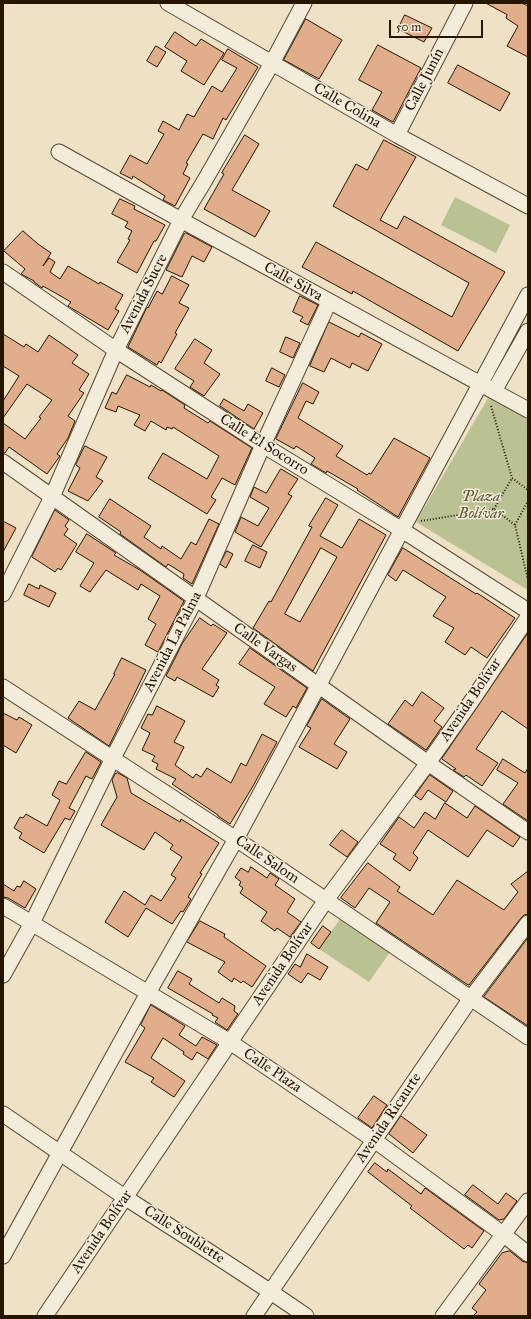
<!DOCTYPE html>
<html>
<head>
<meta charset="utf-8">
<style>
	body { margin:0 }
	#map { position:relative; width:531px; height:1319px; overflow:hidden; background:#eee1c6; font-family:"IM FELL Great Primer",serif }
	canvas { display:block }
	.frame { position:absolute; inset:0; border:4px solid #261500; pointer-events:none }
	.scale { position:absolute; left:389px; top:20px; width:94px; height:18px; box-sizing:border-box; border:2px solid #261500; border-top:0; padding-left:5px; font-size:12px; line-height:14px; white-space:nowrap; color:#261500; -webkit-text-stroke:3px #f4ecda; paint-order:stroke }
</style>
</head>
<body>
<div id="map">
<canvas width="531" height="1319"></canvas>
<div class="frame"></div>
<div class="scale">50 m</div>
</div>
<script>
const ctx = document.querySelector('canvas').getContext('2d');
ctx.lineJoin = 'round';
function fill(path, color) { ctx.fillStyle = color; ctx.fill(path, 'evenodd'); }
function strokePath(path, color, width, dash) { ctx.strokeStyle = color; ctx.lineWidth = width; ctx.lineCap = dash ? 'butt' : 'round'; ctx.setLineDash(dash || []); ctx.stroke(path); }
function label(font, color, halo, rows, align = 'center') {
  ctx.font = font + ' "IM FELL Great Primer",serif'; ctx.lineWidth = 3; ctx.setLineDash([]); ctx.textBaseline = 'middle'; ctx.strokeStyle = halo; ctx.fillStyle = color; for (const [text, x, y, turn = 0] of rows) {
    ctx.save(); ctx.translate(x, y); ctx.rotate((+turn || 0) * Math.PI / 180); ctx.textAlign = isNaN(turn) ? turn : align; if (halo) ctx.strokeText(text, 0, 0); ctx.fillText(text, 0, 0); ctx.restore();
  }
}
const green = new Path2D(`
	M455,197L510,225L496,253L441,225Z
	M488,398L528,420V590L416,522Z
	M340,919L390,952L369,982L319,949Z`);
const building = new Path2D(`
	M486,3H522L528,6V57L507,46L518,26L506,18L507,15Z
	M405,15L432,28L424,42L398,29Z
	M306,19L342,40L319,79L284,60Z
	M175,32L196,46L201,39L224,53L204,85L181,71L187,61L165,47Z
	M378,45L421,68L393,122L372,110L382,92L359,80Z
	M156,46L166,52L157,67L147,61Z
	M228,49L258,67L226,120L223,118L213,139L203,134L186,163L188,164L183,174L190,178L175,206L163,200L165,196L133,176L132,179L120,173L130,155L147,164L164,134L158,131L163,121L179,130L187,114L194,117L212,86L222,92L237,68L222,60Z
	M458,65L510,93L500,111L448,83Z
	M245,135L259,144L232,190L270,211L255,237L204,209L224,174L222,173Z
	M384,140L416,157L380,220L397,229L404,216L505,272L458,351L353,291L352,294L302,267L316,242L452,317L469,283L333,206L356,164L367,170Z
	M120,199L135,206L134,209L165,225L156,241H154L137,273L117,262L130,240L128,239L132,231L125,227L128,222L112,214Z
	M23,231L38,244L51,253L43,266L49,258L55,262L50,272L60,279L68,266L99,284L100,282L123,295L115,309L119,311L108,330L68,306L71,302L43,286L42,288L34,282V281L21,274L25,269L4,251Z
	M186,233L212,247L204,262L192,256L182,277L166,270L184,234Z
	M172,276L189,285L179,303L189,308L175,333L177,334L161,363L159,361L157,365L128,347L147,307L148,308L157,291L162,294Z
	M300,296L318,305L308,325L300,321L303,317L293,312Z
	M329,322L359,337L361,333L382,344L368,371L352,363L350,368L331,358L324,372L310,366Z
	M3,334L24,347L26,344L38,352L49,335L78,355L72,363L89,374L79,390L84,393L68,416L75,421L68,438L57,454L60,456L47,474L9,447L5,453H3V423L25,439L41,418L39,417L52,400L27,384L3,418V401L19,376L3,366Z
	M286,337L300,343L293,358L280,352Z
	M195,339L212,350L204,363L220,374L204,396L190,387L194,381L175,369Z
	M272,368L285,375L279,387L266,381Z
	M127,375L150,387L151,385L161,391L162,390L185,405L184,408L208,423L210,421L252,448L235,485L222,478L211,497L216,500L207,514L148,478L163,453L207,479L219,456L173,427L172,429L167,427L166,430L151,421L145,431L134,425L140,415L118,406L116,412L105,408L112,392L116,394Z
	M303,383L319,392L313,404L306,401L298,418L343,446L336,456L367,475L369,473L371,474L394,438L430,458L398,517L357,490L358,489L327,471L326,473L311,464L315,458L296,446L294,449L276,439Z
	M224,399L244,411L248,404L263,413L254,429L220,406Z
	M85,446L107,457L96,477L103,481L88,501L68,491L80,468L76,465Z
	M281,469L298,479L288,494L292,496L261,547L235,532L241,517L258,526L269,508L250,497L254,487L266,493Z
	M326,498L338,505L320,536L342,548L359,519L386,535L313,671L253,628L269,601L271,602L312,527L309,526ZM321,548L337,557L300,622L285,614Z
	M110,499L151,526L144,537L161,549L162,546L181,559L191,542L196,545L209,519L219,524L192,584L183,578L184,574L168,564L166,567L120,534L121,532L99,517Z
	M55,510L69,520L65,526L68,529L64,535L77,544L61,570L58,568L55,572L32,557Z
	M3,521L16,528L3,552Z
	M87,534L116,553L114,555L140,570L184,601L158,652L145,645L156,624L148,619L160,596L141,584L138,590L106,570L90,592L80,586L94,563L76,552Z
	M253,545L267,552L260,568L245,561Z
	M403,548L476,594L477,593L515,618L487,658L471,647L465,655L445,642L454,628L433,616L446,597L403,570L396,581L388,575Z
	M227,551L233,554L226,568L220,564Z
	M29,584L39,589L40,585L56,593L49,607L24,595Z
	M200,618L211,626L213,624L227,633L202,669L219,680L216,685L219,687L213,697L177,677L175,681L166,676L182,644Z
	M528,633V729L502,711L476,749L498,763L482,786L466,775L464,777L453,770L456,769L442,759Z
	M250,648L307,688L296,708L293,706L286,717L264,704L275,687L239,664Z
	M122,658L146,670L109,746L68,718L79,701L95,710L115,674H114Z
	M422,692L444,708L434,721L442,727L426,750L388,724L405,700L412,706Z
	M322,699L350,719L334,744L347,752L337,769L299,747L311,728L307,726Z
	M157,706L185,721L174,742L184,747L175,765L193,778L196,774L201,777L207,768L231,783L241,763L246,766L262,734L277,742L253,786L230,824L218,816V815L172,784L176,779L156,769L158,764L152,761L155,756L142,750L150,733L141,728L148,714L152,715Z
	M3,713L17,720L19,717L32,725L16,753L3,745Z
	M86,752L101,762L92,779L86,776L69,808L75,811L70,820L65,818L44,853L19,838L22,833L14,828L20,817L23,818L26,814L47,826L60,800L52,795L59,781L66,784Z
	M503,759L525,773L528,768V821L503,804L518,783L497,770Z
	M118,773L127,778L131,793L180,822L181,819L219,843L200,873L202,874L188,897L191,899L183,912L181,911L172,924L146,908L128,937L105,922L124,891L145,905L151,895L161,901L176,878L171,875L182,857L170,849L173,845L155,832L144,850L101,825L117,797L112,780L115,774Z
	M430,775L453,791L446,802L428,790L421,800L415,796Z
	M445,803L467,818L475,806L520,837L513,847L487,830L468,857L428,830L413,853L418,858L410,871L393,859L396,854L380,844L399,817L414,828L425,812L435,819Z
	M342,830L358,842L347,857L330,845Z
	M368,863L400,887L397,891L433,915L457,880L504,910L518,892L511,884L528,871V914L524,915L521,918L469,985H468L376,923L390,902L369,888L355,908L341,898Z
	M251,867L267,878L270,873L279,879L275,885L295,899L287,912L301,922L290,937L277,928L275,931L261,921L267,912L240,893L243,888L239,885L241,882L235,877L241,868L248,872Z
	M24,881L36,889L25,908L8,898L3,897V884L14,891L17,886L20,887Z
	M200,921L225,934L224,937L266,966L252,987L243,981L241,983L234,978L232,982L218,972L225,962L187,942Z
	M323,926L331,932L319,949L311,943Z
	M528,938V1026L484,997Z
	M307,954L328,967L320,980L308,973L301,983L288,974L295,964L300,967Z
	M178,971L192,979L189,984L219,1003L222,998L235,1006L234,1011L238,1014L227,1030L215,1022L218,1018L212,1015L213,1014L168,988Z
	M151,1005L185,1026L179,1035L196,1046L202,1037L217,1045L208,1059L197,1052L192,1060L183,1054L184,1052L163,1038L151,1058L185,1081L174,1097L151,1082L154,1078L125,1062L145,1028L141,1025Z
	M374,1096L387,1105L372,1128L358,1118Z
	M401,1116L427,1135L413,1153L389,1134Z
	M375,1163L387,1172L388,1169L421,1194L425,1188L484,1231L472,1248L468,1245L464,1249L410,1208L412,1206L368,1172Z
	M473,1185L498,1204L506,1193L517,1201L504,1219L499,1220L465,1195Z
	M510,1251L522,1261L528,1263V1316H473L477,1312L472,1308L486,1290L479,1284L502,1253Z`);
const path = new Path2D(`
	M491,406L512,478L528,490
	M494,509L512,478
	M421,521L494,509L515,525L528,580
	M515,525L528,501`);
const minor = new Path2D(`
	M168,3L397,135L528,206
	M397,135L465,3
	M59,152L181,220L528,410
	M3,272L116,350L263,445L402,530L528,611
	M494,391L528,331
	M3,462L428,763L528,832
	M3,594L52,497L116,350L181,220L205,180L272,63L304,3
	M3,687L236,839L528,1037
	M3,906L230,1042L374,1140L503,1234L528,1254
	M3,975L32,923L113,758L196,598L263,445L329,302
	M3,1114C44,1142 85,1170 126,1198C186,1237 247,1275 306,1316
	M3,1256L148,993L236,839L528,295
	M45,1316L326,900L428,763L473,699L528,617
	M254,1316L471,998L528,923
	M443,1316L528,1201`);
const streetNames = [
	["Calle Junín",425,80,-63],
	["Calle Colina",347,106,30],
	["Calle Silva",293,282,29],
	["Avenida Sucre",144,294,-63],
	["Calle El Socorro",264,445,32],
	["Avenida La Palma",173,642,-63],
	["Calle Vargas",265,648,35],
	["Avenida Bolívar",471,700,-56],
	["Calle Salom",267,860,34],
	["Avenida Bolívar",283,964,-56],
	["Calle Plaza",272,1071,34],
	["Avenida Ricaurte",389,1118,-56],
	["Avenida Bolívar",102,1232,-56],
	["Calle Soublette",184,1235,33]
];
const parkNames = [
	["Plaza",481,497],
	["Bolívar",481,514]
];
fill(green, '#bac294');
fill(building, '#e1ae8b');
strokePath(building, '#261500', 1);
strokePath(minor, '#584832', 17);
strokePath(path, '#261500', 2, [1, 2]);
strokePath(minor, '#f4ecda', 15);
label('15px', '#261500', '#f4ecda', streetNames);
label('italic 15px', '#5a5234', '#f4ecda', parkNames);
</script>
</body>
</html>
